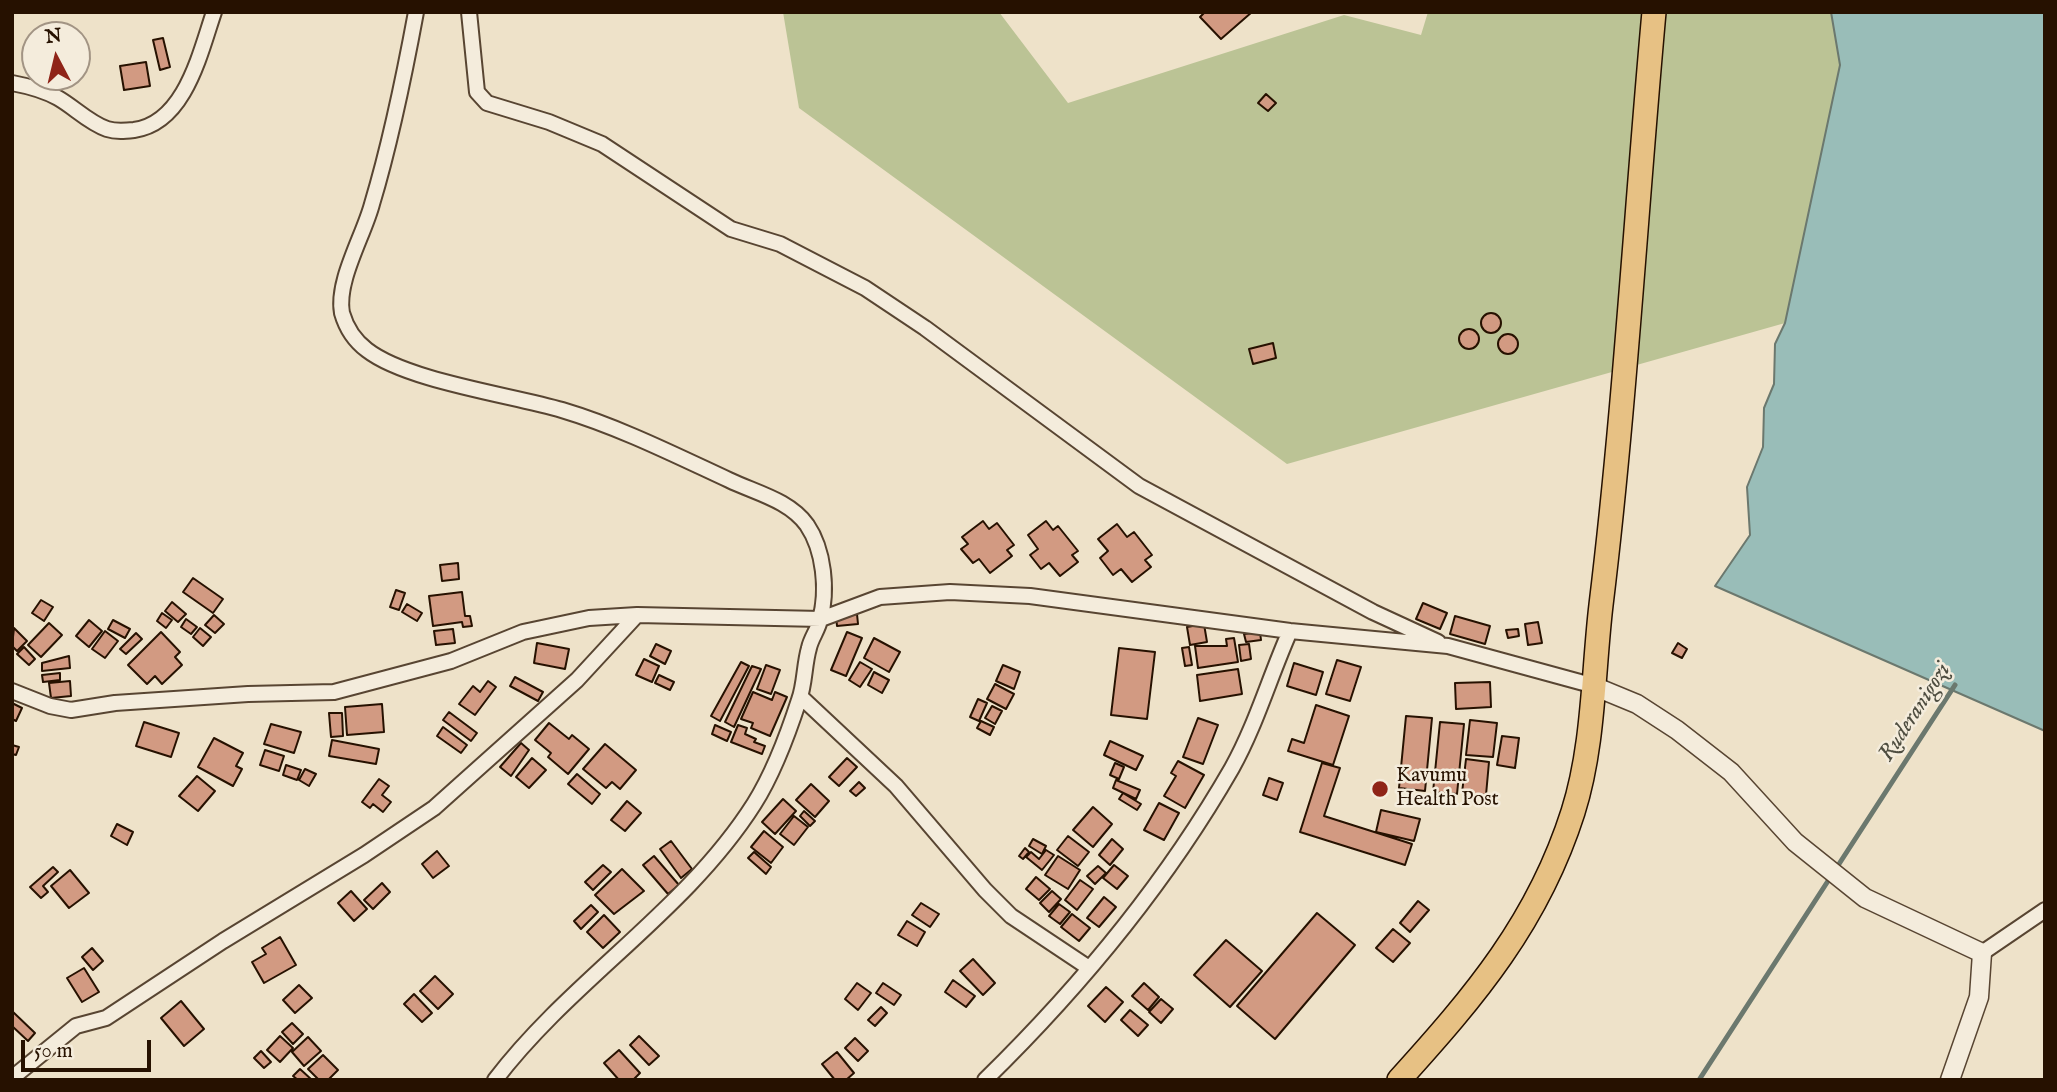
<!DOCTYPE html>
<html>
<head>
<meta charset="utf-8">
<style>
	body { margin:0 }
	#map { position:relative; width:2057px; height:1092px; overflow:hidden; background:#eee2c9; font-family:"IM FELL English",serif }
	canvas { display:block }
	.frame { position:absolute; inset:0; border:14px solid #261100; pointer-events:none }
	.north { position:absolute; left:21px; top:21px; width:70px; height:70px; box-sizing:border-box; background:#f4ecdc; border:2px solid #a29484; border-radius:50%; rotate:353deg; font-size:19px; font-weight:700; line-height:28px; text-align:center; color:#261100 }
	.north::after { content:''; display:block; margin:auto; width:24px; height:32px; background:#8f2418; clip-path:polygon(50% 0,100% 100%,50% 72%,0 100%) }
	.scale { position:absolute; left:21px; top:1040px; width:130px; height:32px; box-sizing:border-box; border:4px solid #261100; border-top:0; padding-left:9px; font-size:21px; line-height:24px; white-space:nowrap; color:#261100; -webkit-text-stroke:5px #f4ecdc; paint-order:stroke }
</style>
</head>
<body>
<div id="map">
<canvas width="2057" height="1092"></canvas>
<div class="frame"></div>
<div class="north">N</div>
<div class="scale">50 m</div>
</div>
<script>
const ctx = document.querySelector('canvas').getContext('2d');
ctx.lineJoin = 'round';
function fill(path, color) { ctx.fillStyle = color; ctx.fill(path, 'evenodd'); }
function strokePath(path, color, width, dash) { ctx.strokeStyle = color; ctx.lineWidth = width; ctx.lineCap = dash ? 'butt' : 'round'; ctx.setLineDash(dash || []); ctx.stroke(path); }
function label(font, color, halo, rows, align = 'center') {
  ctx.font = font + ' "IM FELL English",serif'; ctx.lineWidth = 5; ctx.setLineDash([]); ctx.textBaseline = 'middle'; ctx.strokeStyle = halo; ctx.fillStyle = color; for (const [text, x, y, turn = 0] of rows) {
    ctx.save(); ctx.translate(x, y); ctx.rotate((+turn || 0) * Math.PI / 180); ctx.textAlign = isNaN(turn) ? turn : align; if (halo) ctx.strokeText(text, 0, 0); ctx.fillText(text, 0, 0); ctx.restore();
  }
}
const green = new Path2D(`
	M783,12H999L1068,103L1344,15L1421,35L1428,12H1831L1840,65L1785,323L1287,464L799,108Z`);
const water = new Path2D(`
	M1831,12H2045V731L1715,586L1750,535L1747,487L1763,447L1764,408L1774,384L1775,344L1785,323L1840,65Z`);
const stream = new Path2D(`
	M1699,1080L1955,685`);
const building = new Path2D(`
	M1205,12H1252L1221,39L1200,17Z
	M163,38L170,67L160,70L153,40Z
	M146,62L150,86L124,90L120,66Z
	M1266,94L1276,103L1268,111L1258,103Z
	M1481 323a10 10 0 1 1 20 0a10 10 0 1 1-20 0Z
	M1459 339a10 10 0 1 1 20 0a10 10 0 1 1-20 0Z
	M1498 344a10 10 0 1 1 20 0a10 10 0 1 1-20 0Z
	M1273,343L1276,358L1253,364L1249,349Z
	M983,521L989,529L997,523L1014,545L1007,550L1012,556L990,573L979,559L973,563L961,549L968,544L962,537Z
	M1046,521L1053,530L1058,526L1078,551L1072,555L1078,562L1060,576L1049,563L1041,569L1030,555L1038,549L1028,535Z
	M1117,524L1127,537L1134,532L1152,555L1145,560L1151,567L1132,582L1121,569L1113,575L1100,558L1108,551L1098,539Z
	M458,563L459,579L442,581L440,565Z
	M193,578L223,599L213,613L183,592Z
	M396,590L405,593L399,610L390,607Z
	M462,592L465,616H470L472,626L463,627L462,622L433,626L429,596Z
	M41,600L53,607L44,621L32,613Z
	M172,602L186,614L178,622L165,611Z
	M1423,603L1447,613L1440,629L1416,619Z
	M407,604L422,613L417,621L402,612Z
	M162,613L172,620L166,628L157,621Z
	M857,614L858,624L837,626L836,616Z
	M214,615L224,624L215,633L205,625Z
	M1455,616L1490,626L1485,644L1450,634Z
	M186,619L197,627L191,634L181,627Z
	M89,620L102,631L89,647L76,636Z
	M113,620L130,629L125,638L108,629Z
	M1538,622L1542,643L1528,645L1525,624Z
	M49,623L62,635L41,657L28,645Z
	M1204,624L1207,642L1190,645L1187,627Z
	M14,628L27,641L17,651L12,646Z
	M200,628L211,637L203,646L193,637Z
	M453,629L455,643L436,645L434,631Z
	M1518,629L1519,636L1508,638L1506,630Z
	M105,631L118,641L105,658L92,649Z
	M161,632L180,652L175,657L182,665L162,684L155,676L147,684L128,665Z
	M847,632L862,638L846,676L831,670Z
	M1260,632L1261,640L1246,642L1244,634Z
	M136,633L142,639L126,654L120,649Z
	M874,638L900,652L889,672L864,658Z
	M1234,638L1238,662L1198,668L1195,646H1227L1226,639Z
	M537,643L569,649L565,669L534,663Z
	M1678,643L1687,649L1682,658L1672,653Z
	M656,644L671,651L665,664L650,656Z
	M1249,644L1251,659L1241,661L1239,645Z
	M24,647L35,659L29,665L17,654Z
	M1189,647L1192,665L1185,666L1182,648Z
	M1119,648L1155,652L1147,719L1111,715Z
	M69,656L70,668L42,671V663Z
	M644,659L659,666L652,682L636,675Z
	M1337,660L1361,667L1350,701L1326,694Z
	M741,662L749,666L720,721L711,716Z
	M860,662L872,669L860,687L849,680Z
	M1294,663L1323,672L1316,695L1287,686Z
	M766,665L780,670L771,694L757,689Z
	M1003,665L1020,672L1014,689L996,681Z
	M752,666L761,669L734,727L725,722Z
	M1238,669L1242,694L1200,701L1197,675Z
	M874,672L889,680L882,693L868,685Z
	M60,673V680L43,682L42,675Z
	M659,675L674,682L670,690L655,683Z
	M515,677L543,692L538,701L510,686Z
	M70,681L71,696L51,698L49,683Z
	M488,681L496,687L475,715L459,704L473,686L480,692Z
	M1490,682L1491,707L1456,709L1455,683Z
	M995,684L1014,694L1006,709L987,699Z
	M753,692L772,700L775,692L787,697L770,736L751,728L753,723L741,719Z
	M978,699L987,703L979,721L970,717Z
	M12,703L22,708L16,721L12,719Z
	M382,704L384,732L347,735L345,707Z
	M1316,705L1349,716L1333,765L1288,751L1292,739L1304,743Z
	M992,706L1002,711L995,724L985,718Z
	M449,712L477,733L471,741L443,720Z
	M329,713H342L343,736L331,737Z
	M1406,716L1432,718L1425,791L1399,788Z
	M1198,718L1218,725L1203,764L1183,757Z
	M1470,720L1497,723L1493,757L1466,755Z
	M981,721L994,727L990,735L977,728Z
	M144,722L179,733L171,757L136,746Z
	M1440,722L1464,724L1457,794L1433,792Z
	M549,723L569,739L572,735L589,749L568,774L548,757L551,753L535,740Z
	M271,724L301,732L294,753L264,744Z
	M715,725L731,732L727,741L712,734Z
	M738,725L747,728L745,734L756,739L754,742L765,746L762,754L731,742Z
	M443,727L467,745L461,753L437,736Z
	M1502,736L1519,738L1515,768L1497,765Z
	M214,738L243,753L236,766L242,769L233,786L198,767Z
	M332,740L379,749L376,764L329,756Z
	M1110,741L1143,756L1136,770L1104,755Z
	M521,743L529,750L511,776L500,767Z
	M605,744L636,770L620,789L612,782L606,788L583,769Z
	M12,745L19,747L16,755L12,754Z
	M265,750L284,756L279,771L260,765Z
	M532,758L546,770L529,788L516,777Z
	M847,758L857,767L839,786L829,777Z
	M1466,759L1489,762L1486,795L1462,793Z
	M1178,761L1204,775L1185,808L1164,796L1176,776L1171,773Z
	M1115,763L1124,767L1119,779L1110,775Z
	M1322,763L1340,768L1324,816L1412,844L1405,865L1300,832Z
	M286,765L301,770L297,780L283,775Z
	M305,769L316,774L309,786L299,780Z
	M577,774L600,794L592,804L568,784Z
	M197,776L215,791L198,811L179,796Z
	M1269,778L1283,783L1277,800L1263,795Z
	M379,779L389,786L382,795L391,802L383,812L373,804L370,808L362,802Z
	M1116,780L1140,790L1136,799L1113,788Z
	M859,782L865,788L856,796L850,791Z
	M811,784L829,801L815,817L796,800Z
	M1123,793L1141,804L1137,810L1119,799Z
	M783,799L796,811L775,834L762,822Z
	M627,801L641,813L625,831L611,820Z
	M1159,803L1179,813L1164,840L1144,830Z
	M1093,807L1112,824L1093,847L1073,830Z
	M1381,810L1420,819L1414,841L1376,832Z
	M804,811L815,821L810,826L800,816Z
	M794,816L808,827L794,845L780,834Z
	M117,824L133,832L127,845L111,836Z
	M764,831L783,847L771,863L751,847Z
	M1068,836L1089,852L1078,866L1057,850Z
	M1033,839L1046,846L1042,854L1029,846Z
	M1112,839L1123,849L1110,865L1099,855Z
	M671,841L692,869L681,878L660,849Z
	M1025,848L1029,852L1023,859L1019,856Z
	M1046,850L1054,855L1042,870L1026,857L1031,852L1039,859Z
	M437,851L449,866L433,878L422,864Z
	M754,852L771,867L766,874L748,858Z
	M654,856L679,885L668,894L643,865Z
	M1058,856L1080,870L1068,889L1045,875Z
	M603,865L611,872L593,890L585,882Z
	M1114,865L1128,876L1117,889L1103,878Z
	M1098,866L1106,873L1095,884L1087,876Z
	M53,867L58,872L43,886L48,892L41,898L30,887Z
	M622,869L644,891L614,914L595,895Z
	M70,870L89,893L69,908L51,886Z
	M1036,877L1050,889L1039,900L1026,889Z
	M1080,880L1093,889L1077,910L1065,900Z
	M382,883L390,892L373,909L364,900Z
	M351,891L367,909L354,921L338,903Z
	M1052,891L1061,899L1049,912L1040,903Z
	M1104,897L1116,907L1099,927L1087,918Z
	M1418,901L1429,910L1410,932L1400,923Z
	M921,903L939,914L930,927L912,915Z
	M1059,904L1070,912L1060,924L1049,916Z
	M591,905L598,912L581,929L574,921Z
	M1317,913L1355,945L1275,1039L1237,1006Z
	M1072,914L1090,928L1079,941L1061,927Z
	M604,915L620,932L603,948L587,932Z
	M907,921L925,932L917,946L898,935Z
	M1393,929L1410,943L1393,962L1376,948Z
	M280,937L296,965L264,983L252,962L266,954L262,948Z
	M1226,940L1262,971L1230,1007L1194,975Z
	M92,948L103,961L93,970L82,957Z
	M973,959L995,983L983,995L960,971Z
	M84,968L99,992L82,1002L67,978Z
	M435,976L453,994L438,1009L420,991Z
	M953,980L975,996L966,1007L945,992Z
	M857,983L871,993L858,1010L845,999Z
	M883,983L901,995L894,1005L876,993Z
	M1144,983L1159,997L1148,1010L1132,996Z
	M299,985L312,998L295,1013L283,1000Z
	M1106,987L1123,1002L1105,1022L1088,1006Z
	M414,994L432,1013L422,1022L404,1004Z
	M1161,999L1173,1009L1161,1023L1149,1012Z
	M181,1001L204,1029L184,1046L161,1018Z
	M881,1007L887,1013L875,1026L868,1020Z
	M1130,1010L1148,1025L1138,1036L1121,1020Z
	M12,1011L35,1033L28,1041L12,1026Z
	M292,1023L303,1034L293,1044L282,1032Z
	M280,1036L293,1048L280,1062L267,1050Z
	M639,1036L659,1056L649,1065L630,1045Z
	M308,1037L321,1051L304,1066L292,1052Z
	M855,1038L868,1051L858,1061L845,1048Z
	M619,1050L640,1073L633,1080H619L604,1063Z
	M261,1051L271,1062L264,1068L254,1058Z
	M837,1052L854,1073L846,1080H835L822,1064Z
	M323,1055L338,1070L328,1080H319L308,1069Z
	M300,1069L312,1080H298L293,1076Z`);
const minor = new Path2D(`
	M416,12C404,77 391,141 372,204C364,235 336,281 342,313C346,327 355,341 367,350C407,381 511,395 562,410C619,427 675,455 729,480C756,493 789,500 807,525C824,550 828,590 820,620C818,630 811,638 809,648C804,665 805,684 799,700C788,734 773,774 754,804C686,911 572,979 495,1080
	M469,12L477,92L487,103L549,122L602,144L731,229L780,244L865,288L925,328L1139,486L1373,612L1438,642
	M12,83C28,86 44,90 58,98C74,107 89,123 107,129C116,132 125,131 134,130C185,123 200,53 214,12
	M12,691L50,706L71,710L115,703L248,694L334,692L451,661L523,632L589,618L637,615L821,619L880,597L950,592L1030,596L1290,631L1448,646L1591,685
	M801,697L896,786L985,890L1011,916L1089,968
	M1982,953L2045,910
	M12,1078L76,1026L106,1018L223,941L364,855L434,808L577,680L637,615
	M985,1080C1079,988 1166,883 1232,768C1256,725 1270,676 1290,631`);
const tertiary = new Path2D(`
	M1591,685L1637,704L1677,730L1731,772L1795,842L1865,898L1982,953L1979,997L1950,1080`);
const trunk = new Path2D(`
	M1399,1080C1475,996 1538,922 1573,812C1594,746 1593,673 1601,605C1625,408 1636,210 1654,12`);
const markers = [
	[1380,789,9,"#8f2418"]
];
const poiNames = [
	["Kavumu",1396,777],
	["Health Post",1396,801]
];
const waterNames = [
	["Ruderanigozi",1916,713,-57]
];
fill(green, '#bbc395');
fill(water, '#99bdb8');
strokePath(water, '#6b786e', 2);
strokePath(stream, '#6b786e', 5);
fill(building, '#d29a82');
strokePath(building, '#261100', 2);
strokePath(minor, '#584532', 18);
strokePath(tertiary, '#584532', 21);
strokePath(trunk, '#261100', 26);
strokePath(minor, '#f4ecdc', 14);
strokePath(tertiary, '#f4ecdc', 18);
strokePath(trunk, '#e7c184', 23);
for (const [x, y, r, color] of markers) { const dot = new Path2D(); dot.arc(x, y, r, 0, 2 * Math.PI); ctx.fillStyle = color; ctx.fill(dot); strokePath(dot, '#f4ecdc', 2.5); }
label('21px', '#261100', '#f4ecdc', poiNames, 'left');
label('italic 23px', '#4e4d40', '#f4ecdc', waterNames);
</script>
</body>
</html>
